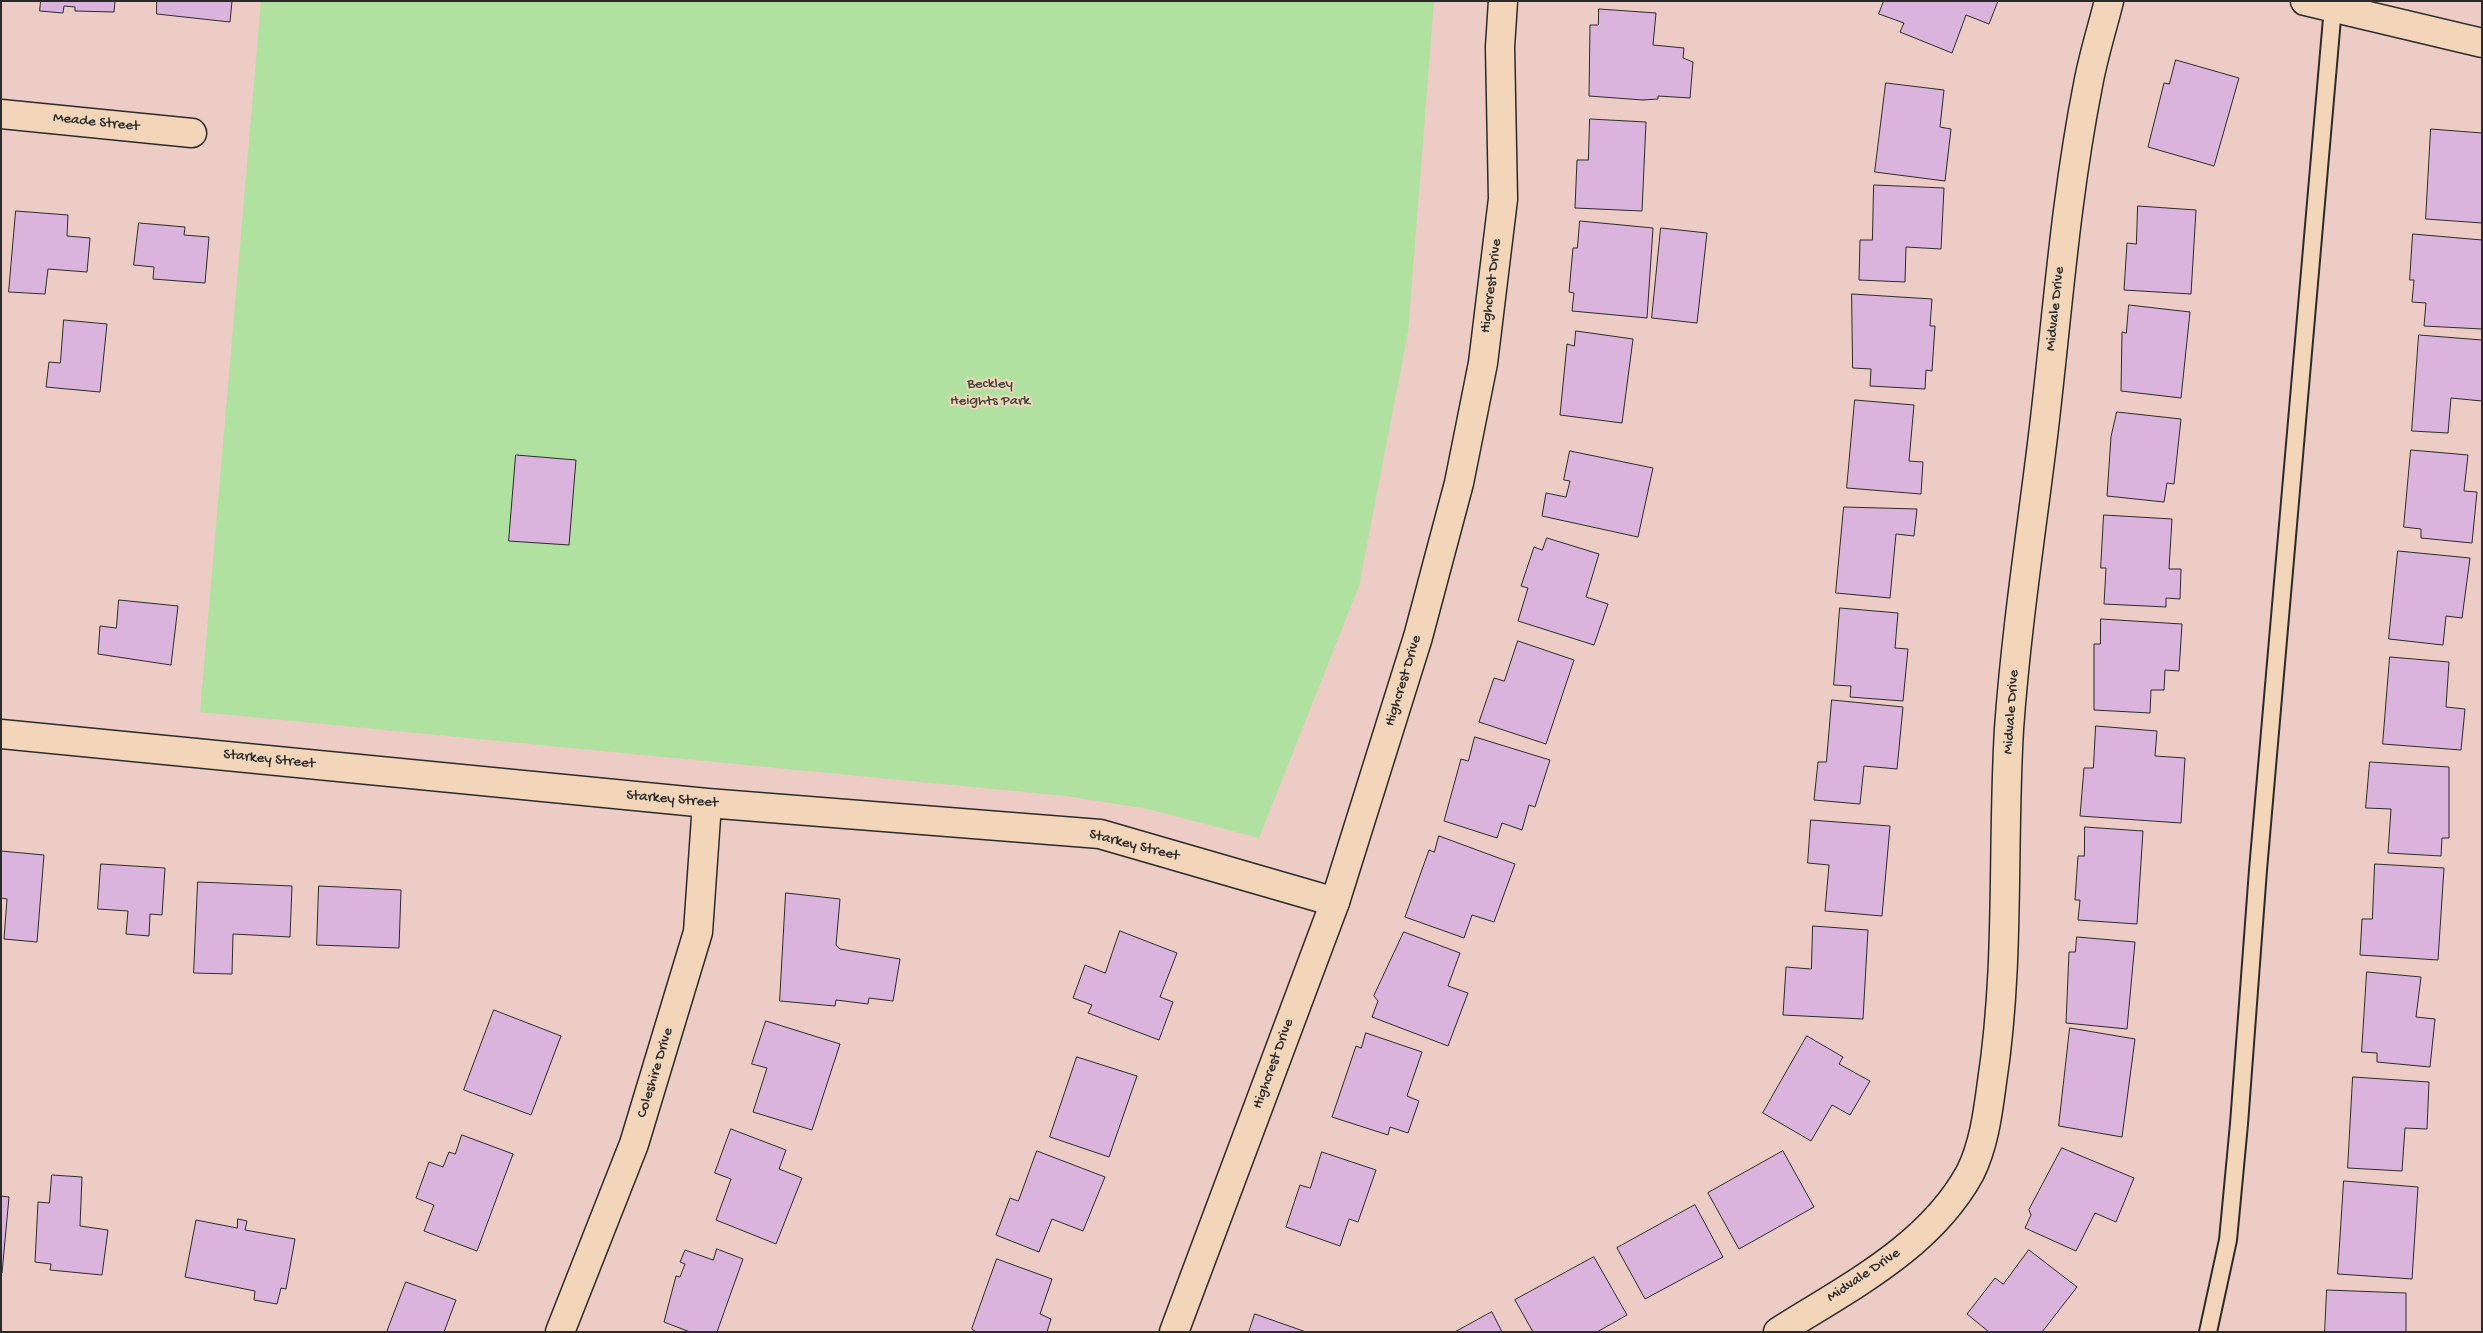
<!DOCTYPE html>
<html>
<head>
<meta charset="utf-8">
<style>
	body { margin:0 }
	#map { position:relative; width:2483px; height:1333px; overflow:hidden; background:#ecccc4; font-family:"Gochi Hand",sans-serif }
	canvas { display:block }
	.frame { position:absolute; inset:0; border:2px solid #2b2b2b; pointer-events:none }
</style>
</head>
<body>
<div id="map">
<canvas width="2483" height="1333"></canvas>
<div class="frame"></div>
</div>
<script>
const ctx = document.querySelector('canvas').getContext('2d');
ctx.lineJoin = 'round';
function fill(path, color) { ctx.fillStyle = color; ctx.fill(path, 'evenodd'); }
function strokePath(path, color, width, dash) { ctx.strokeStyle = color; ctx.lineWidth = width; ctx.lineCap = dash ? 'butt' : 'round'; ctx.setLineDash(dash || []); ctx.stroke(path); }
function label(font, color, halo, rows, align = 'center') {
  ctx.font = font + ' "Gochi Hand",sans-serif'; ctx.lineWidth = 4; ctx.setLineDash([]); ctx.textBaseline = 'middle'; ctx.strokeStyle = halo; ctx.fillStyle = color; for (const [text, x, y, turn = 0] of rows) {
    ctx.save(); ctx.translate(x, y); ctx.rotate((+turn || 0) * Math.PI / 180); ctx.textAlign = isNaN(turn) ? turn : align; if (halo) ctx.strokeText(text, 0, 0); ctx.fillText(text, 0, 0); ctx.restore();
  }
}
const green = new Path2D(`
	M261,1H1434L1408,332L1359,586L1259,838L1148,809L1066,796L200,712Z`);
const building = new Path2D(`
	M41,1H115L114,12L75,11V7L64,6L63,13L40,11Z
	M157,1H232L230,22L157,14Z
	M1884,1H1998L1989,24L1966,15L1952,53L1900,32L1904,23L1879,14Z
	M1599,9L1656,13L1653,45L1684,48L1683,58L1693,62L1690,98L1658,96V99L1643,100L1589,96L1590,25H1598Z
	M2176,60L2239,78L2214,166L2148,147L2164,83L2169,84Z
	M1886,83L1944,90L1940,127L1951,129L1945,181L1875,172Z
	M1590,119L1646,122L1642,211L1575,208L1577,160H1588Z
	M2431,129L2482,133V223L2426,219Z
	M1874,185L1944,188L1941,249L1906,247L1905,282L1859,280L1860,240H1872Z
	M2138,206L2196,210L2191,294L2124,290L2127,243L2136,244Z
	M16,211L68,215L67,236L90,238L87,272L48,269L45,294L9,292Z
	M1580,221L1653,228L1647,318L1572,311L1574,293L1569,292L1573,248H1577Z
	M139,223L185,227L184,235L209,237L205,283L153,279L154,267L134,265Z
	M1661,228L1707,233L1697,323L1652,318Z
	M2413,234L2482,240V329L2424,326L2426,303L2412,302L2414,280H2410Z
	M1852,294L1932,299L1930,326H1935L1932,371L1926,370L1925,389L1870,386L1871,369L1853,368Z
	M2129,305L2190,312L2181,398L2121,391L2122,332L2126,333Z
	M64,320L107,324L100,392L46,387L49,362L60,363Z
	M1576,331L1633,339L1622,423L1560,415L1567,344L1574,346Z
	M2419,335L2482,340V401L2451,398L2448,433L2412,431Z
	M1855,400L1914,405L1909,461L1923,462L1921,494L1847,488Z
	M2117,412L2181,419L2174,484L2167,483L2164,502L2107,496L2111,437Z
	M2411,450L2468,455L2464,491L2477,492L2472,543L2421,538V529L2404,527Z
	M1570,451L1653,468L1638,537L1542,516L1546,493L1566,497L1570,481L1564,480Z
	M516,455L576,460L569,545L509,541Z
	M1844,507L1917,509L1914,536L1896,534L1890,598L1836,593Z
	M2104,515L2172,519L2169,569H2181L2180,599L2166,598V607L2104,604L2106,568H2101Z
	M1547,538L1599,554L1586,597L1608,604L1594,645L1518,621L1528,588L1521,586L1534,547L1542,550Z
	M2398,551L2470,558L2462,618L2446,616L2443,645L2389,639Z
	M119,600L178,606L171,665L98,654L100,626L116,628Z
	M1840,608L1898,613L1895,648L1908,649L1903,701L1850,697L1851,686L1834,685Z
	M2101,619L2182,624L2179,671L2165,670L2164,690H2151L2150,713L2094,710V644H2100Z
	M1518,641L1574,660L1546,744L1479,722L1494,678L1504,681Z
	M2390,657L2449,662L2446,707L2465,709L2461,750L2383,744Z
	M1832,700L1903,707L1897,769L1864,766L1860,804L1814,800L1818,762H1826Z
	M2096,726L2157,731L2155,756L2185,758L2181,823L2080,816L2084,768H2093Z
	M1475,737L1550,760L1535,807L1529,805L1522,830L1502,823L1497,838L1444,821L1461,759L1468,761Z
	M2370,762L2449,767V838H2442L2441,856L2388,853L2391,809L2366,808Z
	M1811,820L1890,826L1882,916L1825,911L1829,865L1808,863Z
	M2085,827L2143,831L2137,924L2078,920L2080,900H2075L2078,856H2084Z
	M1439,836L1515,864L1494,922L1472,915L1464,938L1405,917L1429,850L1434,852Z
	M1,851L44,855L37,942L4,939L7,899L1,898Z
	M101,864L165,868L162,915L150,914L149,936L126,934L128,911L98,909Z
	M2375,864L2444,868L2438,960L2360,955L2362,919H2372Z
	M198,882L292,886L290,937L233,934L232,974L194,973Z
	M319,886L401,890L399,948L317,945Z
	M786,893L840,899L836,945L840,949L900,959L893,1001L869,998L868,1004L836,1000L835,1006L780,1001Z
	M1813,926L1868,930L1863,1019L1783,1015L1786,967L1811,969Z
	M1120,931L1177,953L1160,997L1173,1002L1159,1040L1088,1013L1092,1005L1073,998L1085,965L1105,973Z
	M1404,932L1460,953L1448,986L1468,993L1448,1046L1372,1017L1378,1001L1374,996Z
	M2077,937L2135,942L2127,1029L2066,1023L2069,952H2075Z
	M2367,972L2421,977L2416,1017L2435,1019L2430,1067L2377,1062V1053L2362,1052Z
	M494,1010L561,1036L531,1115L464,1090Z
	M766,1021L840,1044L812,1130L753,1112L767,1068L752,1064Z
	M2070,1028L2135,1039L2122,1137L2059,1126Z
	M1366,1033L1422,1052L1407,1096L1419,1101L1408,1133L1390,1127L1388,1135L1332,1117L1356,1046L1361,1048Z
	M1807,1036L1843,1057L1839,1064L1870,1081L1850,1115L1832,1105L1811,1141L1763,1113Z
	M1077,1057L1137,1076L1109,1157L1050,1137Z
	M2353,1077L2429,1082L2427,1129L2405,1128L2402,1171L2348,1168Z
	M731,1129L786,1150L779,1169L802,1178L776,1244L716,1220L731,1179L715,1173Z
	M462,1135L513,1154L477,1251L424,1231L434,1205L416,1198L429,1162L443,1167L449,1152L455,1154Z
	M2062,1148L2134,1178L2116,1222L2095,1213L2076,1251L2025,1228L2031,1215L2029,1210Z
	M1037,1151L1105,1177L1083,1231L1052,1219L1039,1252L996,1235L1010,1198L1018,1201Z
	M1783,1151L1814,1207L1739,1249L1708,1193Z
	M1322,1152L1376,1170L1358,1222L1349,1219L1340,1246L1286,1227L1300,1185L1310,1188Z
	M52,1175L82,1177L80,1226L108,1230L102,1275L50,1270L51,1264L35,1262L38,1202L49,1203Z
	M2344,1181L2418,1187L2412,1279L2338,1274Z
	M1,1196L9,1197L2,1273H1Z
	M1695,1205L1723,1257L1645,1299L1617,1248Z
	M238,1219L247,1221L245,1230L295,1239L286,1289L281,1288L277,1304L254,1300L255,1291L185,1277L196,1220L237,1228Z
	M717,1249L743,1259L717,1332H690L664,1322L676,1276L680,1277L685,1264L680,1262L685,1250L713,1260Z
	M2029,1250L2077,1287L2042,1332H1989L1967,1314L1995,1278L2003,1284Z
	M1594,1257L1627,1315L1597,1332H1533L1515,1300Z
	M997,1259L1052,1279L1040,1314L1051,1319L1047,1332H976L972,1329Z
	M406,1282L456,1300L444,1332H387Z
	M2327,1290L2406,1293V1332H2325Z
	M1492,1312L1502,1332H1455Z
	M1255,1314L1306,1332H1249Z`);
const service = new Path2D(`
	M2208,1332L2228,1240L2239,1124L2258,870L2333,7`);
const minor = new Path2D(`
	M1,114L192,133
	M1,734L707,803L1100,834L1335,902
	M560,1332L634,1144L698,932L707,803
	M1778,1332C1847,1288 1929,1248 1970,1173C1984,1145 1988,1112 1992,1082C2010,964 2002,848 2009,729C2016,631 2031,534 2043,436C2057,319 2065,201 2088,85C2093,57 2102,29 2109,1`);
const tertiary = new Path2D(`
	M2305,1L2482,43
	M1174,1332L1335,902L1418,637L1459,483L1483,363L1503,199L1500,47L1503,1`);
const streetNames = [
	["Meade Street",96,123,6],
	["Highcrest Drive",1492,286,-83],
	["Midvale Drive",2056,309,-84],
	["Highcrest Drive",1404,681,-73],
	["Midvale Drive",2012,712,-86],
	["Starkey Street",269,760,6],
	["Starkey Street",672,800,5],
	["Starkey Street",1134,846,14],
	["Highcrest Drive",1274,1064,-70],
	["Coleshire Drive",656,1073,-73],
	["Midvale Drive",1864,1276,-34]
];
const parkNames = [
	["Beckley",990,385],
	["Heights Park",990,402]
];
fill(green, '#b0e1a1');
fill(building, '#dab4dd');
strokePath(building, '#2b2b2b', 1);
strokePath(service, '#2b2b2b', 20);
strokePath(minor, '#2b2b2b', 31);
strokePath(tertiary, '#2b2b2b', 31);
strokePath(service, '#f3d6b9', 16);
strokePath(minor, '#f3d6b9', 28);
strokePath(tertiary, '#f3d6b9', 28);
label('15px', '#2b2b2b', '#f3d6b9', streetNames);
label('15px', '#3f463d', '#f3d6b9', parkNames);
</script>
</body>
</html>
